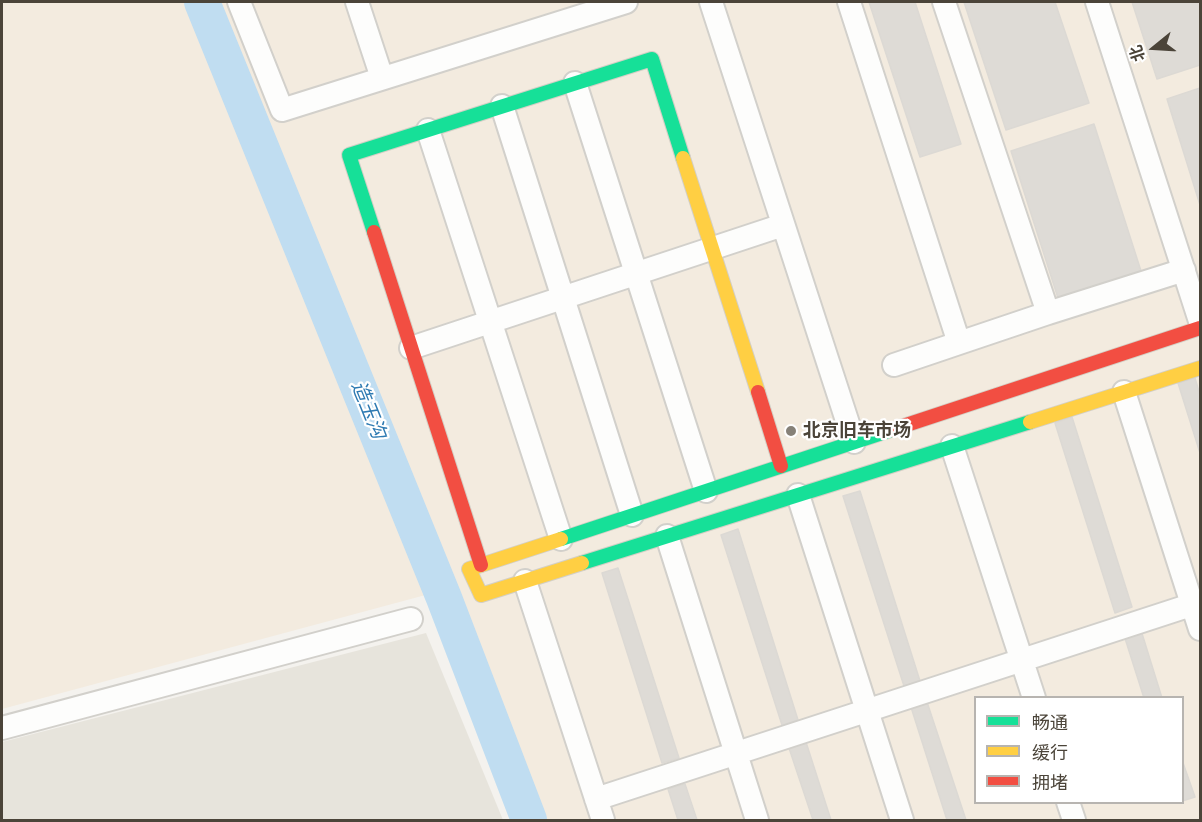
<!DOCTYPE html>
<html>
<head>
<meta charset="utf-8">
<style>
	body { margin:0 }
	#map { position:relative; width:1202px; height:822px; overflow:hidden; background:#f4f2ee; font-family:"PT Sans Narrow","Noto Sans SC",sans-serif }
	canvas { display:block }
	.frame { position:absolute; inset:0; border:3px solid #4b4439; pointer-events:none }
	.legend { position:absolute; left:974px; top:696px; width:210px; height:108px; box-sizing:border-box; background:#fff; border:2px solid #b7b4b0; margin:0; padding:8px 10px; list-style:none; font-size:18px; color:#4b4439 }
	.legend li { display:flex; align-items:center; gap:12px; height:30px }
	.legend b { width:30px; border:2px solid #b7b4b0 }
	.north { position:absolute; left:1124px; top:18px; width:60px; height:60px; -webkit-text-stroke:4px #fff; paint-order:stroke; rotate:252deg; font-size:16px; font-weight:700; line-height:24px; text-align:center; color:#4b4439 }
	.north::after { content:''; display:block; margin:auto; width:21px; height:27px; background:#4b4439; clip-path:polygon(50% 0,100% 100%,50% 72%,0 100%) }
</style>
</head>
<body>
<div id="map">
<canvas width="1202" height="822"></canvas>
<div class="frame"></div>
<ul class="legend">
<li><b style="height:8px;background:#16e098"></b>畅通</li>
<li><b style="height:8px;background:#ffcf43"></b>缓行</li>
<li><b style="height:8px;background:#f24e42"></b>拥堵</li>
</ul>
<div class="north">北</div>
</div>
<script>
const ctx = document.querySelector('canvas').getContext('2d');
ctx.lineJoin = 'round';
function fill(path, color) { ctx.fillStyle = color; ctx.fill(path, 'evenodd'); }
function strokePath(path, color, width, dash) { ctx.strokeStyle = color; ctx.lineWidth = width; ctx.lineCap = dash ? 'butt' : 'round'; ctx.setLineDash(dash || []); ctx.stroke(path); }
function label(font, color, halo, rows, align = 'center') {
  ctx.font = font + ' "PT Sans Narrow","Noto Sans SC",sans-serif'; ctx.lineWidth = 4.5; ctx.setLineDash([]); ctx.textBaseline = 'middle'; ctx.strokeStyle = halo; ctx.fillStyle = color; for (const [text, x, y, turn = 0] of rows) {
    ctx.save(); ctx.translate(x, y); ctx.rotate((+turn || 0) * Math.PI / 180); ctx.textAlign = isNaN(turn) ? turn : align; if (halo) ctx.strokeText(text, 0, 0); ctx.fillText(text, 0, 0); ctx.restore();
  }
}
const residential = new Path2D(`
	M426,633L503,820H2V742Z`);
const commercial = new Path2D(`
	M2,2H194L433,593L2,709Z
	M208,2H1200V820H537ZM976,698H1182V802H976Z`);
const river = new Path2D(`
	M202,2L444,598L529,820`);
const building = new Path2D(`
	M869,2H915L961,144L920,157Z
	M964,2H1055L1089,103L1006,130Z
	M1132,2H1200V65L1157,79Z
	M1200,88V205L1167,99Z
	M1094,124L1141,271L1058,298L1011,151Z
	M1195,378L1200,395V453L1178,383Z
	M1072,417L1132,607L1115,613L1055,423Z
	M860,491L920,681L904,686L843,496Z
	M738,529L798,720L782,725L721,535Z
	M618,568L679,758L662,763L602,573Z
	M1140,627L1162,698H1144L1123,632Z
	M926,699L966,820H947L910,704Z
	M805,739L831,820H813L788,745Z
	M1182,760L1195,797L1182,801Z
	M685,784L697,820H678L668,789Z`);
const street = new Path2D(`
	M239,2L282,110L626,2
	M357,2L382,78
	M711,2L854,442
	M849,2L959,343L1048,313L944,2
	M1097,2L1200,321
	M575,83L706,491
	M502,106L632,515
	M428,130L561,539
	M1048,313L1184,270
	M411,348L783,225
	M894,365L959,343
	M1124,392L1200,629
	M952,446L1034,698
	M798,495L902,820
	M667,536L757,820
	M525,581L603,820
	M2,728L411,619
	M596,799L1200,602
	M1068,802L1074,820`);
const fast = new Path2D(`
	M374,232L349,155L652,59L683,158
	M561,539L891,430
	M582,563L1030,422`);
const slow = new Path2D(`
	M683,158L758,392
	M1030,422L1200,368
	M561,539L469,569L481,595L582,563`);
const jam = new Path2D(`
	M374,232L481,565
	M758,392L781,466
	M891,430L1200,328`);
const markers = [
	[791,431,6,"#868178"]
];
const poiNames = [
	["北京旧车市场",803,431]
];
const waterNames = [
	["造玉沟",368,410,68]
];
fill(residential, '#e7e4dc');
fill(commercial, '#f3ebdf');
strokePath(river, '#c0ddf1', 36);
fill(building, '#dedbd6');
strokePath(building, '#dcd9d4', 1.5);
strokePath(street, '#d2d0cb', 26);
strokePath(fast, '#d3cfc5', 16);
strokePath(slow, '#d3cfc5', 16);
strokePath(jam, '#d3cfc5', 16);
strokePath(street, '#fdfdfc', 22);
strokePath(fast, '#16e098', 14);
strokePath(slow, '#ffcf43', 14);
strokePath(jam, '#f24e42', 14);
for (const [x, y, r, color] of markers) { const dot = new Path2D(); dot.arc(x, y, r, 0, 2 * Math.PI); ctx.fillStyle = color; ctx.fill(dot); strokePath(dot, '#fff', 2); }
label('bold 18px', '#4b4439', '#fff', poiNames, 'left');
label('italic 20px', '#2e7ab2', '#fff', waterNames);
</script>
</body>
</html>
